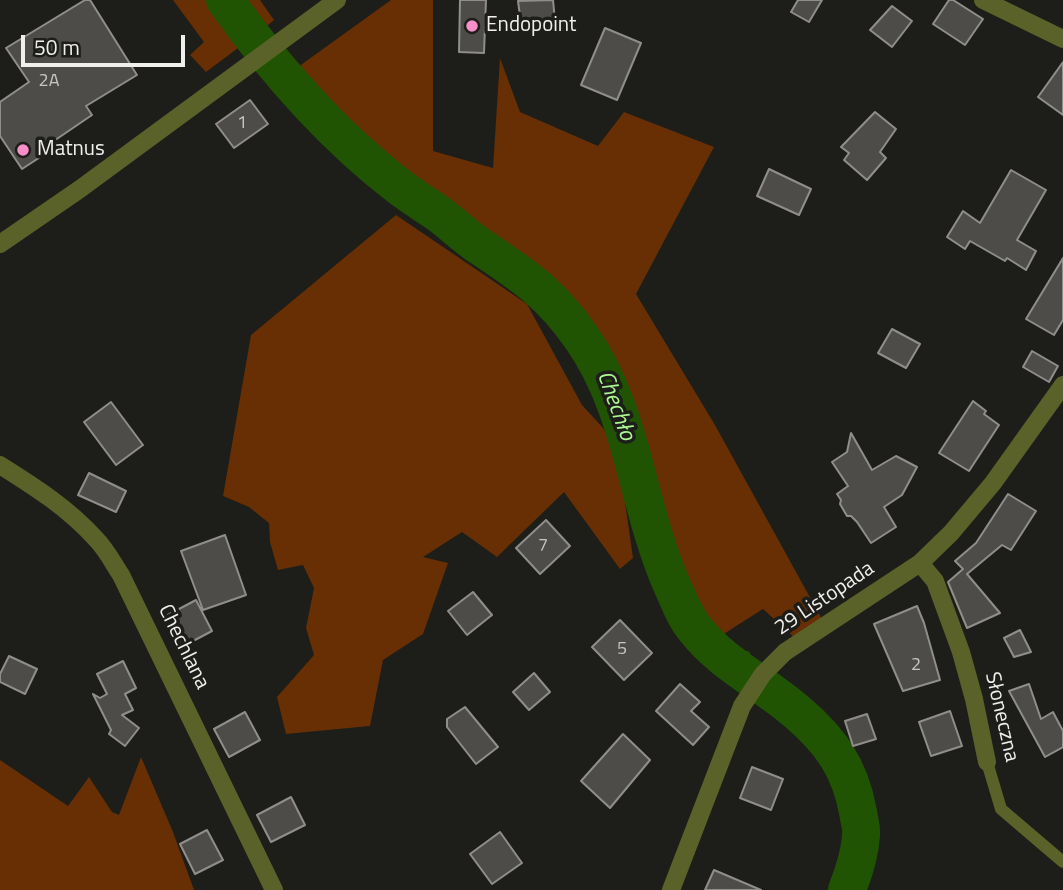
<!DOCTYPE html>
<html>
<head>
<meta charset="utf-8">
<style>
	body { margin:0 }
	#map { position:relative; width:1063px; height:890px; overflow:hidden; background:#1d1d1a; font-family:"Titillium Web",sans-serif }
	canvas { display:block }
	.scale { position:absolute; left:21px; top:35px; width:164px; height:32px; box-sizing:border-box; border:4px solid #f0efee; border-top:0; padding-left:9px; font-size:21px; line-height:24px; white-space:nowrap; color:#f0efee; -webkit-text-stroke:5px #1d1d1a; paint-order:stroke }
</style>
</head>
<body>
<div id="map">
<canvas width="1063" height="890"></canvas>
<div class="scale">50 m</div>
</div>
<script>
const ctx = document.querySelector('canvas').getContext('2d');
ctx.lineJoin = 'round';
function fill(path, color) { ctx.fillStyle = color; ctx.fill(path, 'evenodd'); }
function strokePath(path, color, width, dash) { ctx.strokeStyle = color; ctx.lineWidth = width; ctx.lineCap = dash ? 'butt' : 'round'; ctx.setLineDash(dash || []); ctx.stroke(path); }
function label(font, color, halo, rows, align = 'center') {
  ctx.font = font + ' "Titillium Web",sans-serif'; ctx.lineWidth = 7; ctx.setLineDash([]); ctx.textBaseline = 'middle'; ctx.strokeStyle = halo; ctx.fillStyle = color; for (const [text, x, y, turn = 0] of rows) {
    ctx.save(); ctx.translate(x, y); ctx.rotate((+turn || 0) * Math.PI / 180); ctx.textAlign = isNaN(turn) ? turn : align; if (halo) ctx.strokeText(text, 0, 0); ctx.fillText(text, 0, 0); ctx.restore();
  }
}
const green = new Path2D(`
	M173,0H210L238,48L206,72L190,55L204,42Z
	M236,0H260L274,20L261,31Z
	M391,0H433V151L493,168L500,58L520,112L598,146L624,112L714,147L636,294L715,425L823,621L795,638L763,609L719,637C666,591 642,463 620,396L608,369L571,307L501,250L414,189L340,128L291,72Z
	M396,215L527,304L582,405L604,429L620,467L633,558L620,569L564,492L497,557L462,532L423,557L448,563L423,634L383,660L370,726L286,734L277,697L314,655L306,628L314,588L303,565L278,570L270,542L269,523L249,507L223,496L251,335Z
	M141,757L173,832L194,890H0V760L68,806L89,777L112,812L119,815Z`);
const stream = new Path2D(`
	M730,662L747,654`);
const river = new Path2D(`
	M225,0C275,70 333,136 401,188C413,197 426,205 439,214C454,225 468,239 484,249C526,277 552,295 581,337C633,410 636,502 671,583C678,598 684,616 695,629C722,664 764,683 797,712C831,741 850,768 858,812C859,820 862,827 861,835C860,854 854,872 847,890`);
const building = new Path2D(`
	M85,0H90L137,75L86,106L92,115L45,147L48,152L22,169L0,136V102L29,82L6,48Z
	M460,0H486L484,53L459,52Z
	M553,0L555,21L521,24L518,1Z
	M798,0H822L809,22L791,12Z
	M949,0H953L983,19L965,45L933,24Z
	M892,6L912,21L892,47L870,30Z
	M605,28L641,43L617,100L581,85Z
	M1063,62V115L1038,97Z
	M250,100L268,124L234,148L216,124Z
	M875,112L896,129L880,152L886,158L867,180L844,160L849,153L841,147Z
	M769,169L811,189L799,215L757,196Z
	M1011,170L1046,190L1017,240L1036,251L1026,270L1007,258L1005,261L970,241L965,249L947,237L963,211L980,223Z
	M1063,258V320L1054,335L1026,319Z
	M892,329L920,344L906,368L878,353Z
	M1032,351L1058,366L1049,382L1023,367Z
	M973,401L986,411L984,414L999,425L969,471L939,453Z
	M111,402L143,445L116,465L84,422Z
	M851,433L872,470L896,456L917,467L902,495L884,507L896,527L871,543L857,522L851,516H847L840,504L841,500L837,494L848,486L832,462L847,452Z
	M89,473L126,491L116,512L78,495Z
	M1008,494L1036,511L1011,550L1002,545L967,574L1000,613L967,628L948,582L963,569L955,561L976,543Z
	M546,520L570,546L540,574L516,548Z
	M225,535L246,595L203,610L181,551Z
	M473,592L492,615L467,635L448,611Z
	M196,600L212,631L178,649L162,618Z
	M917,606L924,623L940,680L903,691L874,624Z
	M620,620L652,653L624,680L592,647Z
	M1020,630L1031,652L1014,657L1004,638Z
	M9,656L37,669L25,694L0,682V674Z
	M123,661L136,688L125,694L133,710L122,715L139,728L125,746L109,734L111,730L93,694L100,698L107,694L97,674Z
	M534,673L550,692L529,710L513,692Z
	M680,684L700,702L691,711L709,727L693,745L656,711Z
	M1029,684L1041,719L1053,712L1063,731V747L1045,757L1009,691Z
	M465,707L498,747L476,764L447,727V719Z
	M950,711L962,746L931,756L919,722Z
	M245,712L260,740L229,757L214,729Z
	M867,714L876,739L853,746L845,721Z
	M623,734L650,760L610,808L581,781Z
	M752,767L783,779L771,810L740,798Z
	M291,797L305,825L271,842L257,815Z
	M207,830L223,860L195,874L180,844Z
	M500,832L522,863L492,884L470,854Z
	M714,870L761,890H705Z`);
const service = new Path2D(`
	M987,762L1001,809L1063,862`);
const minor = new Path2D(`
	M983,0L1063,39
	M0,465C35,487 68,508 96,539C106,549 113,563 121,575L274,890
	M920,563L935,581L961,652L974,699L987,762
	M671,890L742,706L763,674L785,652L920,563L951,533L993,483L1063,385`);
const tertiary = new Path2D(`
	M0,244L80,189L337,0`);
const markers = [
	[472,26,7,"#f98fc9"],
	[23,150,7,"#f98fc9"]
];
const numberNames = [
	["2A",49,82],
	["1",242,124],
	["7",543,547],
	["5",622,650],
	["2",916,666]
];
const poiNames = [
	["Endopoint",486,26],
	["Matnus",37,150]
];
const streetNames = [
	["29 Listopada",825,599,-34],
	["Chechlana",183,647,64],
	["Słoneczna",1001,717,77]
];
const waterNames = [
	["Chechło",615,406,70]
];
fill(green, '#672f03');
strokePath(stream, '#205402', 6);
strokePath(river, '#205402', 38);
fill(building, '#4d4c49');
strokePath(building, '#908e8b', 2);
strokePath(service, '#5a6229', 12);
strokePath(minor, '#5a6229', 18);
strokePath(tertiary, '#5a6229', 18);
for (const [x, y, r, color] of markers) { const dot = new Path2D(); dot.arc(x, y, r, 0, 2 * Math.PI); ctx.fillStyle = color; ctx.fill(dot); strokePath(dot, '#1d1d1a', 2.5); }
label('18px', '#c7c6c5', null, numberNames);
label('21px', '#f0efee', '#1d1d1a', poiNames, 'left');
label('21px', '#f0efee', '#1d1d1a', streetNames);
label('italic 23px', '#adf793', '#1d1d1a', waterNames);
</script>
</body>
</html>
